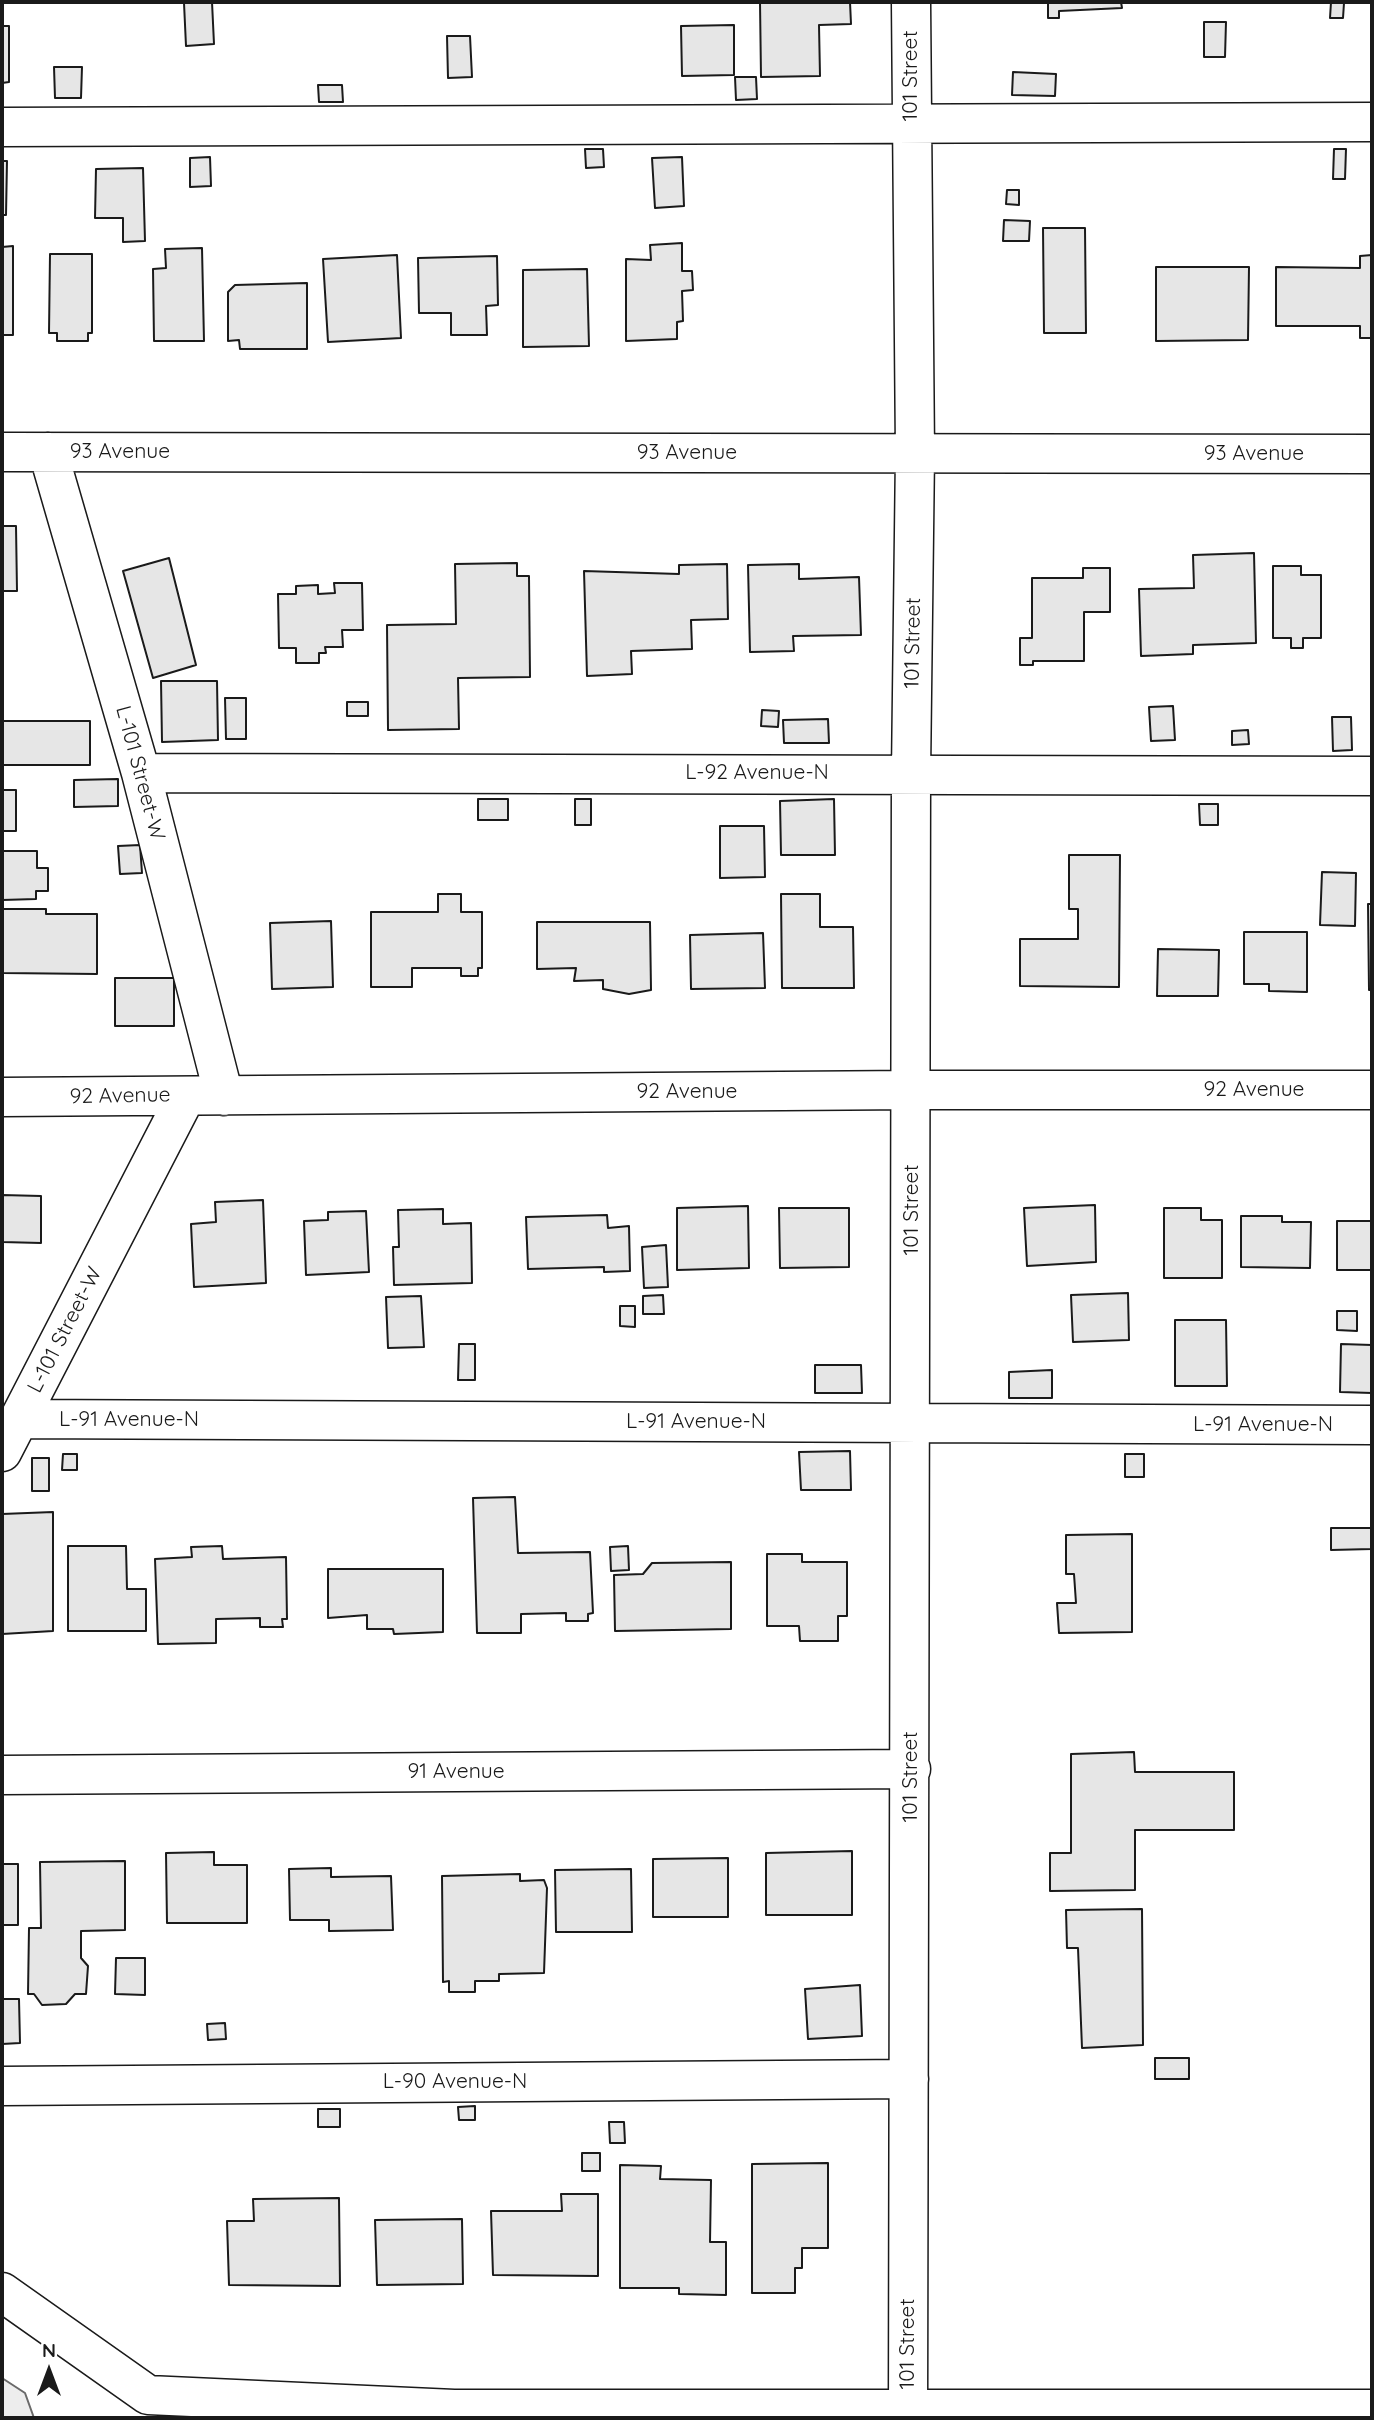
<!DOCTYPE html>
<html>
<head>
<meta charset="utf-8">
<style>
	body { margin:0 }
	#map { position:relative; width:1374px; height:2420px; overflow:hidden; background:#fff; font-family:Quicksand,sans-serif }
	canvas { display:block }
	.frame { position:absolute; inset:0; border:4px solid #1a1a1a; pointer-events:none }
	.north { position:absolute; left:14px; top:2336px; width:70px; height:70px; -webkit-text-stroke:5px #fff; paint-order:stroke; rotate:0deg; font-size:19px; font-weight:700; line-height:28px; text-align:center; color:#1a1a1a }
	.north::after { content:''; display:block; margin:auto; width:24px; height:32px; background:#1a1a1a; clip-path:polygon(50% 0,100% 100%,50% 72%,0 100%) }
</style>
</head>
<body>
<div id="map">
<canvas width="1374" height="2420"></canvas>
<div class="frame"></div>
<div class="north">N</div>
</div>
<script>
const ctx = document.querySelector('canvas').getContext('2d');
ctx.lineJoin = 'round';
function fill(path, color) { ctx.fillStyle = color; ctx.fill(path, 'evenodd'); }
function strokePath(path, color, width, dash) { ctx.strokeStyle = color; ctx.lineWidth = width; ctx.lineCap = dash ? 'butt' : 'round'; ctx.setLineDash(dash || []); ctx.stroke(path); }
function label(font, color, halo, rows, align = 'center') {
  ctx.font = font + ' Quicksand,sans-serif'; ctx.lineWidth = 5; ctx.setLineDash([]); ctx.textBaseline = 'middle'; ctx.strokeStyle = halo; ctx.fillStyle = color; for (const [text, x, y, turn = 0] of rows) {
    ctx.save(); ctx.translate(x, y); ctx.rotate((+turn || 0) * Math.PI / 180); ctx.textAlign = isNaN(turn) ? turn : align; if (halo) ctx.strokeText(text, 0, 0); ctx.fillText(text, 0, 0); ctx.restore();
  }
}
const built = new Path2D(`
	M2,2378L25,2393L34,2418H2Z`);
const building = new Path2D(`
	M212,2L214,44L186,46L184,3Z
	M760,2H850L851,24L819,25L820,76L761,77Z
	M1048,2H1121L1122,8L1059,11V18H1048Z
	M1331,2L1344,3L1343,18H1330Z
	M1204,22H1226L1225,57H1204Z
	M734,25V75L682,76L681,26Z
	M2,26H9V82L2,83Z
	M447,36H470L472,77L448,78Z
	M54,67H82L81,98H55Z
	M1013,72L1056,74L1055,96L1012,95Z
	M735,77H756L757,99L736,100Z
	M318,85H342L343,102H319Z
	M585,149H603L604,167L586,168Z
	M1334,149H1346L1345,179H1333Z
	M210,157L211,186L190,187V158Z
	M682,157L684,206L655,208L652,158Z
	M2,161H7L6,215H2Z
	M143,168L145,241L123,242V218H95L96,169Z
	M1007,190H1019V205L1006,204Z
	M1004,220L1030,221L1029,241H1003Z
	M1043,228H1085L1086,333H1044Z
	M682,243V271H692L693,290L682,291L683,321L677,322V339L626,341V259L651,260L650,245Z
	M13,246V335H2V247Z
	M202,248L204,341H154L153,269L166,268L165,249Z
	M50,254H92V333H88V341H57V333H49Z
	M397,255L401,338L328,342L323,259Z
	M1372,255V338H1360V326H1276V267L1360,268V256Z
	M497,256L498,305L486,306L487,335H451V313H419L418,258Z
	M1156,267H1249L1248,340L1156,341Z
	M587,269L589,346L523,347V270Z
	M307,283V349H240L239,340L228,341V292L235,285Z
	M2,526H16L17,591H2Z
	M1254,553L1256,643L1193,645V654L1141,656L1139,589L1194,588L1193,555Z
	M169,558L196,665L153,678L123,571Z
	M517,563V576H529L530,677L458,678L459,729L388,730L387,625L456,624L455,564Z
	M727,564L728,619L691,620L692,649L631,651L632,674L587,676L584,571L679,574V565Z
	M799,564V579L859,577L861,635L793,636L794,651L750,652L748,565Z
	M1273,566H1301V575H1321V638H1303V648H1291V638H1273Z
	M1083,568H1110V612H1084V661H1033V665H1020V638H1032V578H1083Z
	M334,583H362L363,630H342L343,647H325L326,653H319V663H296V648H279L278,594H296V586L318,585V594L335,593Z
	M161,681H217L218,740L162,742Z
	M225,698H246V739H226Z
	M347,702H368V716H347Z
	M1173,706L1175,740L1151,741L1149,707Z
	M762,710L779,711L778,727L761,726Z
	M1332,717H1351L1352,750L1333,751Z
	M828,719L829,743H784L783,720Z
	M2,721H90V765H2Z
	M1248,730L1249,744L1232,745V731Z
	M118,779V806L74,807V780Z
	M2,790H16V831H2Z
	M478,799H508V820H478Z
	M575,799H591V825H575Z
	M834,799L835,855H781L780,801Z
	M1199,804H1218V825H1200Z
	M720,826H764L765,877L720,878Z
	M140,845L142,873L120,874L118,846Z
	M2,851H37V868H48V891H36V899L2,900Z
	M1069,855H1120L1119,987L1020,986V939H1078V909H1069Z
	M1322,872L1356,873L1355,926L1320,925Z
	M438,894H461V912H482V968H478V976H461V968H412V987H371V912H438Z
	M781,894H820V927H853L854,988H782Z
	M1368,904H1372V990H1369Z
	M2,909H46V914H97V974L2,973Z
	M331,921L333,987L272,989L270,923Z
	M537,922H650L651,990L629,994L603,989V980L574,981L576,968L537,969Z
	M1244,932H1307V992L1269,991V984H1244Z
	M763,933L765,988L691,989L690,935Z
	M1158,949L1219,950L1218,996H1157Z
	M115,978H174V1026H115Z
	M2,1195L41,1196V1243L2,1242Z
	M263,1200L266,1283L194,1287L191,1224L216,1222L215,1202Z
	M1095,1205L1096,1262L1027,1266L1024,1208Z
	M748,1206L749,1268L677,1270V1208Z
	M779,1208H849V1267L780,1268Z
	M1164,1208H1201V1220H1222V1278H1164Z
	M443,1209V1224L471,1223L472,1283L394,1285L393,1247H399L398,1210Z
	M366,1211L369,1272L306,1275L304,1221L328,1220V1212Z
	M607,1215L608,1228L629,1226L630,1271L604,1272V1267L528,1269L526,1217Z
	M1241,1216H1282V1222H1311L1310,1268L1241,1267Z
	M1337,1221H1372V1270H1337Z
	M666,1245L668,1287L644,1288L642,1247Z
	M1128,1293L1129,1340L1073,1342L1071,1295Z
	M663,1295L664,1314H643V1296Z
	M421,1296L424,1347L388,1348L386,1297Z
	M620,1306H635V1327L620,1326Z
	M1337,1311H1357V1331L1337,1330Z
	M1175,1320H1226L1227,1386H1175Z
	M459,1344H475V1380H458Z
	M1341,1344L1372,1345V1393L1340,1392Z
	M815,1365H861L862,1393H815Z
	M1052,1370V1398H1009V1372Z
	M850,1451L851,1490H801L799,1452Z
	M63,1454H77V1470H62Z
	M1125,1454H1144V1477H1125Z
	M32,1458H49V1491H32Z
	M515,1497L518,1553L590,1552L593,1613L588,1614V1621H566V1613L521,1614V1633H477L473,1498Z
	M53,1512V1631L2,1634V1514Z
	M1331,1528H1372V1549L1331,1550Z
	M1132,1534V1632L1059,1633L1057,1603H1076L1074,1574H1066V1535Z
	M68,1546H126L127,1589H146V1631H68Z
	M222,1546L223,1559L286,1557L287,1619H282L283,1627H260V1618L216,1619V1643L158,1644L155,1559L192,1557L191,1547Z
	M628,1546L629,1570L611,1571L610,1547Z
	M767,1554H802V1562H847V1616H838V1641H800L799,1626H767Z
	M731,1562V1629L615,1631L614,1575L643,1574L652,1563Z
	M328,1569H443V1632L394,1634L393,1629H367V1615L328,1618Z
	M1134,1752L1135,1772H1234V1830H1135V1890L1050,1891V1853H1071V1754Z
	M852,1851V1915H766V1853Z
	M214,1852V1865H247V1923H167L166,1853Z
	M728,1858V1917H653V1859Z
	M125,1861V1930L81,1931V1958L88,1966L86,1994H75L66,2004L42,2005L34,1994H28L29,1928H41L40,1862Z
	M2,1864H18V1925H2Z
	M331,1868V1877L391,1876L393,1930L329,1931V1920H290L289,1869Z
	M631,1869L632,1932H556L555,1870Z
	M520,1874V1881L544,1880L547,1888L544,1973L499,1974V1981H475V1992H449V1981L443,1982L442,1876Z
	M1142,1909L1143,2045L1082,2048L1078,1948H1067L1066,1910Z
	M116,1958H145V1995L115,1994Z
	M860,1985L862,2036L808,2039L805,1989Z
	M2,1999H19L20,2043L2,2044Z
	M225,2023L226,2039L208,2040L207,2024Z
	M1155,2058H1189V2079H1155Z
	M475,2106V2120H459L458,2107Z
	M318,2109H340V2127H318Z
	M609,2122H624L625,2143H610Z
	M582,2153H600V2171H582Z
	M828,2163V2248H802V2268H795V2293H752V2164Z
	M620,2165L661,2166L660,2179L711,2180L710,2242H726V2295L679,2294V2288H620Z
	M561,2194H598V2276L493,2275L491,2211H562Z
	M339,2198L340,2286L229,2285L227,2221H254L253,2199Z
	M462,2219L463,2284L377,2285L375,2220Z`);
const minor = new Path2D(`
	M2,127L1372,122
	M2,452L1372,454
	M48,452L141,773L224,1096
	M141,773L1372,776
	M2,1097L912,1090H1372
	M19,1419L1372,1425
	M2,1452L186,1096
	M2,1775L911,1769
	M2,2086L909,2079
	M2,2292L148,2395L454,2409H1372
	M908,2418L911,773L915,453L911,2`);
const streetNames = [
	["101 Street",911,76,-90],
	["93 Avenue",120,452],
	["93 Avenue",687,453],
	["93 Avenue",1254,454],
	["101 Street",913,643,-89],
	["L-101 Street-W",140,773,75],
	["L-92 Avenue-N",757,773],
	["92 Avenue",1254,1090],
	["92 Avenue",687,1092],
	["92 Avenue",120,1096,-1],
	["101 Street",912,1210,-90],
	["L-101 Street-W",65,1330,-63],
	["L-91 Avenue-N",129,1420],
	["L-91 Avenue-N",696,1422],
	["L-91 Avenue-N",1263,1425],
	["91 Avenue",456,1772],
	["101 Street",911,1777,-90],
	["L-90 Avenue-N",455,2082],
	["101 Street",908,2344,-90]
];
fill(built, '#ededed');
strokePath(built, '#6a6a6a', 2);
fill(building, '#e6e6e6');
strokePath(building, '#1a1a1a', 2);
strokePath(minor, '#1a1a1a', 41);
strokePath(minor, '#fff', 38);
label('21px', '#1a1a1a', '#fff', streetNames);
</script>
</body>
</html>
